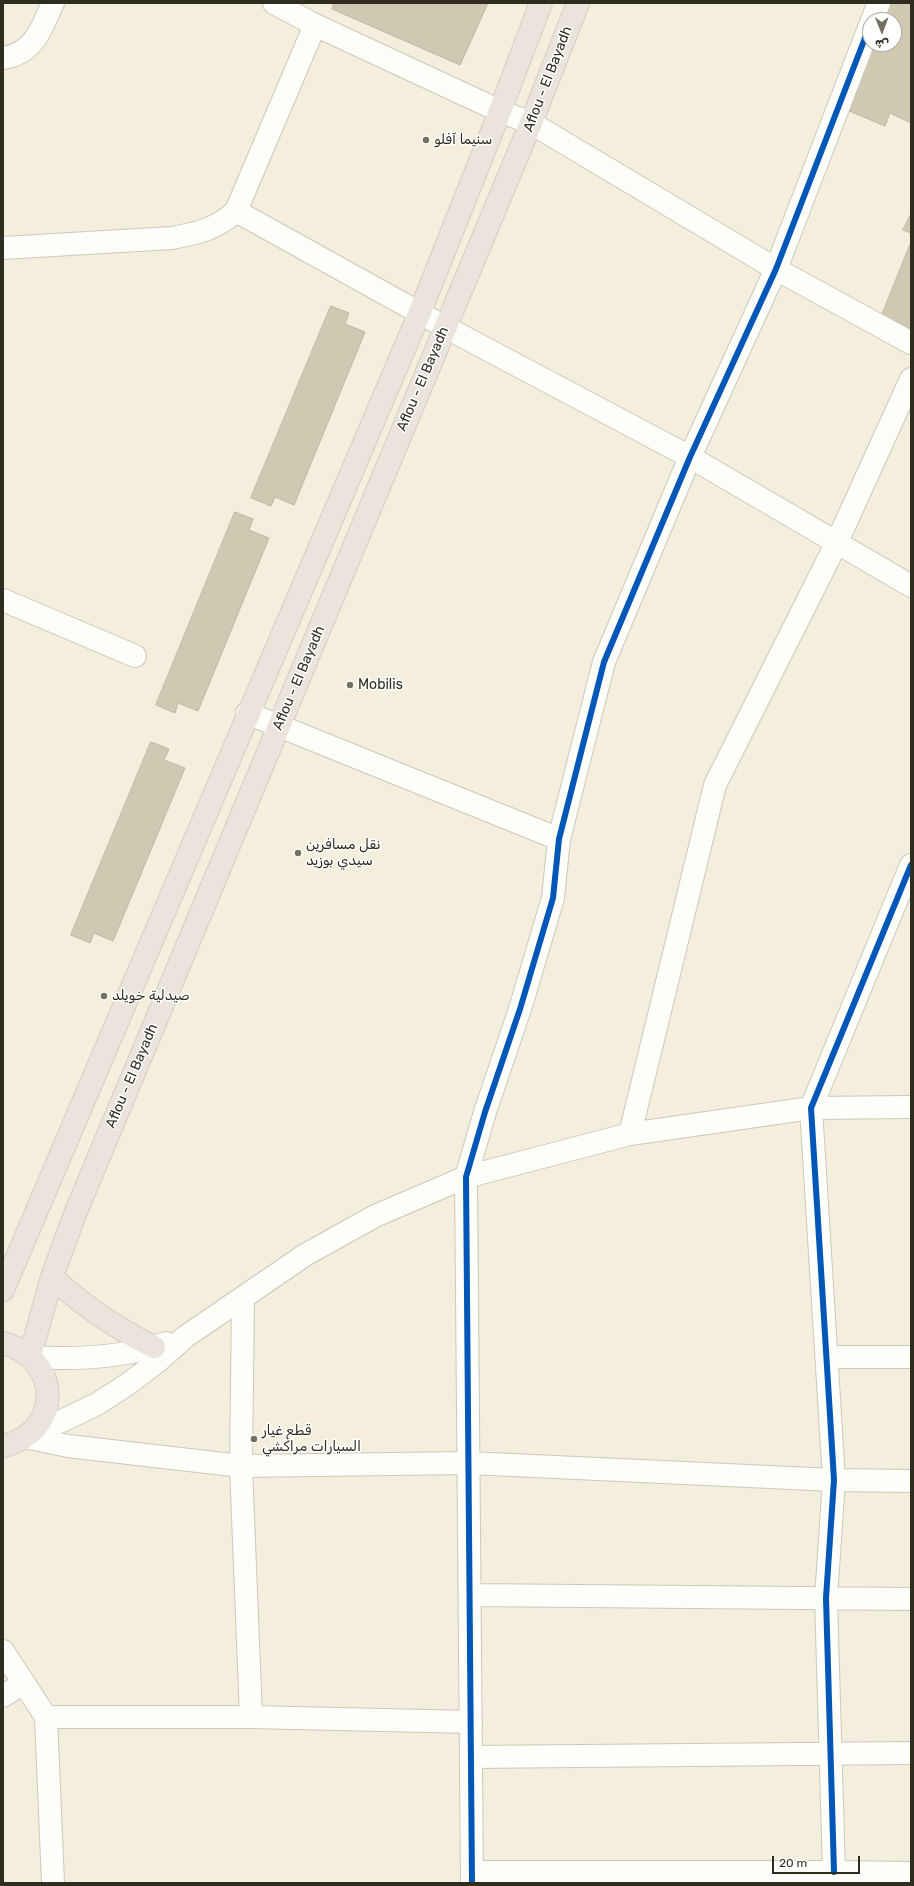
<!DOCTYPE html>
<html>
<head>
<meta charset="utf-8">
<style>
	body { margin:0 }
	#map { position:relative; width:914px; height:1886px; overflow:hidden; background:#f4efdd; font-family:Rubik,Cairo,sans-serif }
	canvas { display:block }
	.frame { position:absolute; inset:0; border:4px solid #2f2c20; pointer-events:none }
	.north { position:absolute; left:862px; top:12px; width:40px; height:40px; box-sizing:border-box; background:#fff; border:1px solid #acaba6; border-radius:50%; rotate:179deg; font-size:11px; font-weight:700; line-height:16px; text-align:center; color:#2f2c20 }
	.north::after { content:''; display:block; margin:auto; width:14px; height:18px; background:#747062; clip-path:polygon(50% 0,100% 100%,50% 72%,0 100%) }
	.scale { position:absolute; left:772px; top:1856px; width:88px; height:18px; box-sizing:border-box; border:2px solid #2f2c20; border-top:0; padding-left:5px; font-size:12px; line-height:14px; white-space:nowrap; color:#2f2c20; -webkit-text-stroke:3px #fff; paint-order:stroke }
</style>
</head>
<body>
<div id="map">
<canvas width="914" height="1886"></canvas>
<div class="frame"></div>
<div class="north">ش</div>
<div class="scale">20 m</div>
</div>
<script>
const ctx = document.querySelector('canvas').getContext('2d');
ctx.lineJoin = 'round';
function fill(path, color) { ctx.fillStyle = color; ctx.fill(path, 'evenodd'); }
function strokePath(path, color, width, dash) { ctx.strokeStyle = color; ctx.lineWidth = width; ctx.lineCap = dash ? 'butt' : 'round'; ctx.setLineDash(dash || []); ctx.stroke(path); }
function label(font, color, halo, rows, align = 'center') {
  ctx.font = font + ' Rubik,Cairo,sans-serif'; ctx.lineWidth = 3; ctx.setLineDash([]); ctx.textBaseline = 'middle'; ctx.strokeStyle = halo; ctx.fillStyle = color; for (const [text, x, y, turn = 0] of rows) {
    ctx.save(); ctx.translate(x, y); ctx.rotate((+turn || 0) * Math.PI / 180); ctx.textAlign = isNaN(turn) ? turn : align; if (halo) ctx.strokeText(text, 0, 0); ctx.fillText(text, 0, 0); ctx.restore();
  }
}
const building = new Path2D(`
	M334,3H488L460,65L332,9Z
	M890,3H911V123L890,113L885,126L847,110L874,44H894V20H884Z
	M911,214V233L903,230Z
	M910,245H911V329L882,315Z
	M331,306L349,313L345,324L365,332L294,505L275,497L271,506L251,498Z
	M235,512L253,519L249,530L269,538L198,711L178,703L175,713L156,705Z
	M151,742L169,749L164,760L185,768L113,941L94,933L90,943L71,935Z`);
const street = new Path2D(`
	M872,20L879,3
	M531,123L776,269L911,343
	M236,211L315,25
	M445,327L690,457L911,586
	M3,600L135,656
	M247,713L559,839
	M630,1134L715,785L837,542L911,379
	M31,1357C77,1360 122,1358 166,1343
	M827,1357H911
	M30,1434L64,1420L97,1404L128,1384L157,1362L185,1337L305,1255L375,1216L466,1177L630,1134L811,1108L911,1107
	M25,1437L68,1446L241,1466L469,1463L834,1480L911,1481
	M470,1595L911,1599
	M3,1651L46,1717H251L241,1466L243,1298
	M3,1696L24,1683
	M46,1717L53,1883
	M251,1717L471,1722
	M471,1757L911,1753
	M472,1872H834L911,1873
	M834,1872L826,1598L834,1480L811,1108L911,865
	M472,1883L466,1177L485,1112L520,1009L553,898L559,839L604,662L690,457L776,269L870,25`);
const secondary = new Path2D(`
	M274,3L315,25L500,111L531,123
	M3,58C35,53 41,29 53,3
	M3,248L172,238C198,233 217,229 236,211L445,327`);
const primary = new Path2D(`
	M52,1277C83,1306 116,1328 154,1347
	M3,1290L420,312L500,111L541,3
	M3,1343C62,1359 63,1432 3,1446
	M30,1356L52,1277L75,1214L531,123L578,3`);
const cycleway = new Path2D(`
	M834,1872L826,1598L834,1480L811,1108L911,865
	M472,1883L466,1177L485,1112L520,1009L553,898L559,839L604,662L690,457L776,269L870,25`);
const markers = [
	[426,140,4,"#747062"],
	[350,685,4,"#747062"],
	[298,853,4,"#747062"],
	[104,996,4,"#747062"],
	[254,1439,4,"#747062"]
];
const streetNames = [
	["Aflou - El Bayadh",548,79,-69],
	["Aflou - El Bayadh",423,379,-67],
	["Aflou - El Bayadh",299,678,-67],
	["Aflou - El Bayadh",132,1076,-67]
];
const poiNames = [
	["سنيما آفلو",434,140],
	["Mobilis",358,685],
	["نقل مسافرين",306,845],
	["سيدي بوزيد",306,861],
	["صيدلية خويلد",112,996],
	["قطع غيار",262,1431],
	["السيارات مراكشي",262,1447]
];
fill(building, '#d0c9b2');
strokePath(building, '#bab6a8', 1);
strokePath(street, '#ccc8ba', 24);
strokePath(secondary, '#ccc8ba', 24);
strokePath(primary, '#d1cfc6', 24);
strokePath(street, '#fdfdfa', 22);
strokePath(secondary, '#fdfdfa', 22);
strokePath(primary, '#eae4dd', 22);
strokePath(cycleway, '#0057b8', 6);
for (const [x, y, r, color] of markers) { const dot = new Path2D(); dot.arc(x, y, r, 0, 2 * Math.PI); ctx.fillStyle = color; ctx.fill(dot); strokePath(dot, '#fff', 1.5); }
label('14px', '#2f2c20', '#fff', streetNames);
label('14px', '#2f2c20', '#fff', poiNames, 'left');
</script>
</body>
</html>
